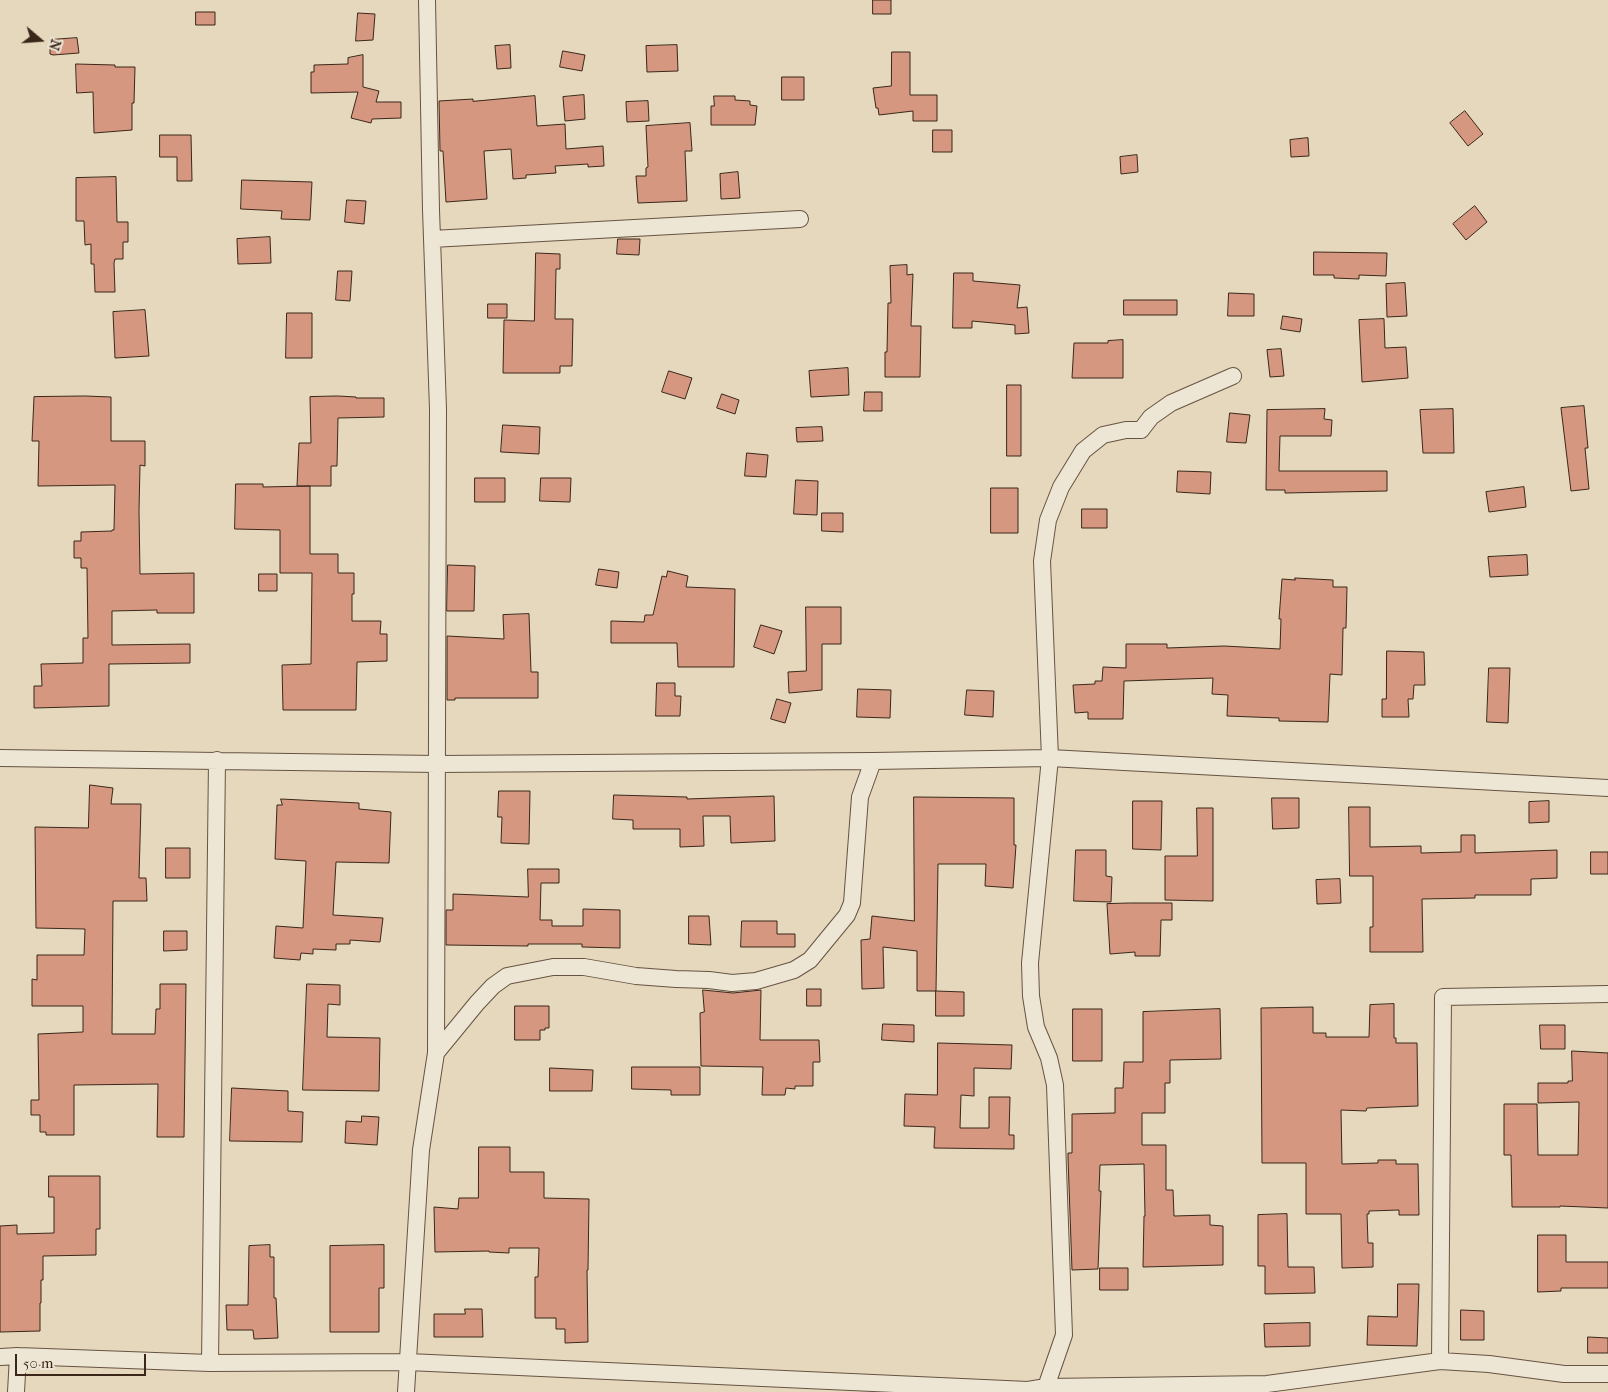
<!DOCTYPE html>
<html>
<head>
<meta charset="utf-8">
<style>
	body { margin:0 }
	#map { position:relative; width:1608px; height:1392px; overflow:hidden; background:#e5d8bd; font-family:"IM FELL French Canon",serif }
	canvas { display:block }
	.north { position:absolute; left:15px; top:15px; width:50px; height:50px; -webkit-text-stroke:4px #eee6d4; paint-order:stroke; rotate:108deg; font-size:14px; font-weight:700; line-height:20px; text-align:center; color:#3b2719 }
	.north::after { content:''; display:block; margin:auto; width:18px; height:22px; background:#3b2719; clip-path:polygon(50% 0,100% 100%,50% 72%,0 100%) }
	.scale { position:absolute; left:15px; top:1354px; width:131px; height:22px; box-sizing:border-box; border:2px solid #3b2719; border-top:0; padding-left:6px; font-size:15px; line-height:18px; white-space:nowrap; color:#3b2719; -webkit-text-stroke:4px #eee6d4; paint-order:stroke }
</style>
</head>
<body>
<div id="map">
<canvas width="1608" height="1392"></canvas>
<div class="north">N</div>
<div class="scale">50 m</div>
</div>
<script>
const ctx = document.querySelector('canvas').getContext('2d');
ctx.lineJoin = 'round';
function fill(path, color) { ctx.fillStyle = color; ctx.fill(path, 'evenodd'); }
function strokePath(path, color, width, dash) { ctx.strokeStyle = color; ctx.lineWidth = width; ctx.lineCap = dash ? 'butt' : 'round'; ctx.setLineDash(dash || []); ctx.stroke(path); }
const building = new Path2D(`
	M873,0H891V14H873Z
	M196,12H215V25H196Z
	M358,13L375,14L373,40L356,41Z
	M77,38L79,53L53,55L50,54V40Z
	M510,45L511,68L497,69L495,46Z
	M677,45L678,71L647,72L646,46Z
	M563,51L585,55L582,71L560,67Z
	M892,52H910V95H937V121H913V111L879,115L878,108H876L873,88L891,86Z
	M363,55V87L379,91L376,102H401V118L372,119L371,123L351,118L358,92L311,93V72H314V65L348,64V58Z
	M76,64L115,65V67H135L134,103H132V130L94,133L93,92L77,93Z
	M782,77H804V100H782Z
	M584,95L585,119L565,121L563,97Z
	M535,96L537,126L565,124L566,149L603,146L604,166L588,167V164L555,166L556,173L526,175V178L513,179L511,149L484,151L487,199L446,202L443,151H440L439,101L473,99V101Z
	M714,96H735V100L750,101V105L757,106L755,125H711V106H714Z
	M648,101L649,121L627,122L626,102Z
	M1465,111L1483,134L1468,146L1450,123Z
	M690,123L692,151H685L687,201L638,203L636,176H646V168L648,167L646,126Z
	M933,130H952V152H933Z
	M160,135H191L192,181H177V157H160Z
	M1308,138L1309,156L1291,157L1290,140Z
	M1137,155L1138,172L1121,174L1120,157Z
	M738,172L740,198L721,199L720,174Z
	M116,177L117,222H128V242H123V259H115L114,263L115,292H95L94,264H91V244L85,245L84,221H76V178Z
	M242,180L312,182L310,220L281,219L282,211L241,209Z
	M347,200L366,201L364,224L345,222Z
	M1475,206L1487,222L1466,240L1453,224Z
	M270,237L271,263L238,264L237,239Z
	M618,239H640L639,255L617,254Z
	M1314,252L1387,253L1386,276L1359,275V279L1334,278V275H1314Z
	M536,253L560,254V269H556L555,319H573L572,366H560V373H503L504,320L534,321Z
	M907,265V275L913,274L911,326H921L920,377H885V352H887L888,303H891L890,266Z
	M338,271H352L350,301L336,300Z
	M954,273H973V281L1020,285L1017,308L1027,307L1029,333L1015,334V325L972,321V328H953Z
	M1405,283L1407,316L1387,317L1386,284Z
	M1229,293L1254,294V316H1228Z
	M1124,300H1177V315H1124Z
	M488,304H507V318H488Z
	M145,310L149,356L115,358L113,312Z
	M287,313H312V358H286Z
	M1283,316L1302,319L1300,332L1281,329Z
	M1384,319L1385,348L1406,347L1408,378L1362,382L1359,320Z
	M1123,340V378H1072L1074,343H1108V341Z
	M1281,349L1284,376L1270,377L1267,350Z
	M848,368L849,395L811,397L809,371Z
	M669,371L692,378L685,399L662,392Z
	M1007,385H1021V456H1007Z
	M865,392H882V411H864Z
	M722,394L739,400L735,414L717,408Z
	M85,396L111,397V441H145V466L140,465L139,511L140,574L194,573V613H157V610L112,611V645L190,644V663L109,664V706L34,708V686H42L41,664L83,663V638H88L87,568H81V558H74V541H81V532L112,531V530H114L115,485L38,486L39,441H32L34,397Z
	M338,396L356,397V398H384V417L338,418L337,466H331V486H297L299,443H311L310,397Z
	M1584,406L1588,448H1585L1589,489L1571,491L1561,408Z
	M1325,409L1324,419L1332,420L1331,436H1280L1279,471H1387V491L1285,493V490H1266L1267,410Z
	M1453,409L1454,453H1423L1420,410Z
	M1230,413L1250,415L1246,443L1227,442Z
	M503,425L540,427L539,454L501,452Z
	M822,427L823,441L797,442L796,428Z
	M747,453L768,455L766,477L745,476Z
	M1178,471L1211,472L1210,494L1177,492Z
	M475,478H505V502H475Z
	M541,478H571L570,502L540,501Z
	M796,480L818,481L817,515L794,514Z
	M236,484H263V487L310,486V554H338V573H354V594H352V621H381L380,634H387V661L357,662L356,710H283L282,665L311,664L312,573H280V530L235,529Z
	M1524,487L1526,507L1489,512L1486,492Z
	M991,488H1018V533H991Z
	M1082,509H1107V528H1082Z
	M822,513H843V532L822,531Z
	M1527,555L1528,575L1490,577L1488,557Z
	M448,565L475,566L474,611H447Z
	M599,569L619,572L617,588L596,585Z
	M668,571L688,576L686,587L735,589L734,667H678L677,643H611V621L644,622L645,615H653L662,576L666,577Z
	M259,574H277V591H259Z
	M1295,578L1333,580V587H1347L1346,628H1343L1342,675L1330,674L1328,722L1279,721V718L1227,716L1228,695L1212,694L1213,678L1124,681L1123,719H1088V712L1075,713L1073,685L1095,684V681H1102L1103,667L1126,668V644H1167V648L1224,646L1280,649L1281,619H1279L1282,579L1295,580Z
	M806,607H841V644H822V690L789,693L788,672L806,671Z
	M529,614L531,672H538V698H455V700H447V636L504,639L503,615Z
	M761,625L782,631L774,654L754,647Z
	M1387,651L1424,652L1425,685H1414L1413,699H1408L1409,717H1382V699H1386Z
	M1489,668H1510L1508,723L1487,722Z
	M657,683H675V696H681L680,716H656Z
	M858,689L891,690L890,718L857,717Z
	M967,690L994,691L993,717L965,715Z
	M777,699L791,703L785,723L771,719Z
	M90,785L113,788L111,804H141L139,878H146L147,901H113L112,1034H155L156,1009H160V984H186L184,1137H157L158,1084L74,1085V1135H46V1132H40V1115H31V1100H39L38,1034L83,1032V1006H32V979L37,980V955H84L85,929L36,928L35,827L88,828Z
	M499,791H530L529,844L501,843L502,817H498Z
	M614,795L687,797V799L774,796L775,841L731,843L730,816H703L704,846L680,847V829H633V820L613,819Z
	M914,797L1014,798V845H1016L1013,888L985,886L986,864H938L936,991H917V951L883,947L884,988L862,989L861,940L870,939L872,916L914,921Z
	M1272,798H1299V828L1273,829Z
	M281,799L359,803V809L391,812L389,863L336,862L333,915L383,918L380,942L350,940V944H336V950L313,949V954L301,953L300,960L274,958L276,926L303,928L306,861L275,859L277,805H282Z
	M1133,801H1162L1161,850L1133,849Z
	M1549,801V822L1529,823V802Z
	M1349,807H1370V847L1421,846V853L1461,852V835H1475V853L1557,850V878L1531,879V895H1475V898L1422,899L1423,952H1370V927H1373V876H1350Z
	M1197,808H1213V901L1165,900V856H1197Z
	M166,848H190V878H166Z
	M1076,850H1106V876L1112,877L1111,902L1074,901Z
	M1591,852H1608V874H1591Z
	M528,869H559V883H541L540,920H552V926H583V909L620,910V948L582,947V944H528V946L446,945V910H453V894L528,897Z
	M1340,879L1341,903L1317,904L1316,880Z
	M1130,903H1172V920H1161L1160,956H1135V952L1110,954L1107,904Z
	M689,916H709L711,945L689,944Z
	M742,921H777V934H795V947H741Z
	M164,931H187V950L164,951Z
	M307,984L340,985V1005L328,1004L327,1037L380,1038L379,1091L303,1090Z
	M807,989H821V1006H807Z
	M703,990L733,993L761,990L760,1040H819L820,1062H813V1086H795V1089L786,1088L785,1095H762L763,1067L701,1066L700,1013L704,1012Z
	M936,991L964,992V1016H936Z
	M1394,1004V1038H1396V1043H1417L1418,1106L1367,1108L1366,1111L1341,1110L1342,1164L1378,1163V1160H1396V1164H1418L1419,1215H1399V1210L1369,1211V1214H1367L1368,1243H1373V1267L1342,1268L1341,1214H1306V1163H1262L1261,1008L1313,1007V1033H1326V1037H1369L1370,1005Z
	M515,1006H549V1028H545V1030H540V1040H515Z
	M1073,1009H1102V1061H1073Z
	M1220,1009L1221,1059L1170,1060V1083H1165V1113H1142V1145H1166V1190H1173L1174,1216L1210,1215V1225L1223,1226V1265L1143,1267L1144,1216H1145L1144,1164L1100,1165L1099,1191H1101L1098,1269L1072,1270L1068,1158V1153H1072V1114L1115,1113V1088H1123L1124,1062H1143V1012Z
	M883,1024L914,1025V1042L882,1040Z
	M1540,1025H1565V1049H1541Z
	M938,1043L1012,1045L1011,1069L974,1068V1096L961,1095L960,1128H989V1097H1010L1009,1135H1014V1149L934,1148L935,1127L904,1126L905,1094L937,1095Z
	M1572,1051L1608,1053V1208L1560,1206V1207H1512L1511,1155H1504V1104H1537L1538,1155H1578L1579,1102L1538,1103V1083H1568V1081H1572Z
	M632,1067H700V1095H671V1090L632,1089Z
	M550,1068L593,1070L592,1091H550Z
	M232,1088L288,1091V1111L303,1112L302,1142L230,1141Z
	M362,1116L379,1117L377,1145L345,1143L346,1121L361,1122Z
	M479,1147H510V1172H544V1198L589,1199L588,1270H587L588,1342L565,1343V1329H556V1318H535V1277H538L539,1248H509V1253L489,1252V1251L435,1252L434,1207L458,1209L459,1198H478Z
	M49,1176H100V1229H96V1255L43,1256V1280H41V1303H40V1331L0,1332V1226L17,1225V1234L54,1233V1197H49Z
	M1287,1214L1288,1267H1314L1315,1293L1265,1294V1266H1258V1215Z
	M1538,1235H1566V1262H1608V1288H1561V1291L1538,1292Z
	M270,1245V1257H274V1298H276L278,1338L254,1339L253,1330H227L226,1305H248L249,1246Z
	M384,1245V1288H379V1332H330V1246Z
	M1100,1268H1128V1290H1100Z
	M1398,1284H1419L1417,1346L1367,1345L1368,1316L1397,1317Z
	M465,1309H482L483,1337H434V1314H465Z
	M1461,1310L1484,1311V1340H1461Z
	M1310,1323V1346L1265,1347L1264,1324Z
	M1588,1337L1608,1338V1353H1588Z`);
const street = new Path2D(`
	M432,239L800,219
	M0,758L437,764L873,761L1050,758L1608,788
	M436,1053L477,1003L493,986L507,976L553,967H584L636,976L676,979L709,980L732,983L756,981L794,970L810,960L847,915L852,903L860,797L873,761
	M0,1357L18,1356L210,1363L408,1362L1028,1390L1046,1387L1267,1384L1440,1361L1489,1364L1564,1374H1608
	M1440,1361L1443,997L1608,994
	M210,1363L217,760
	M1046,1387L1064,1335L1055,1085L1049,1058L1036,1027L1031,996L1030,963L1050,758L1042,561L1048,520L1061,487L1083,451L1103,435L1126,430H1141L1151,417L1171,403L1233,376
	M16,1392L18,1356
	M406,1392L421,1150L436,1053L438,409L431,210L427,0`);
fill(building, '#d59780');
strokePath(building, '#3b2719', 1);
strokePath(street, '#665342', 18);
strokePath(street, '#eee6d4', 16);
</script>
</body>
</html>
